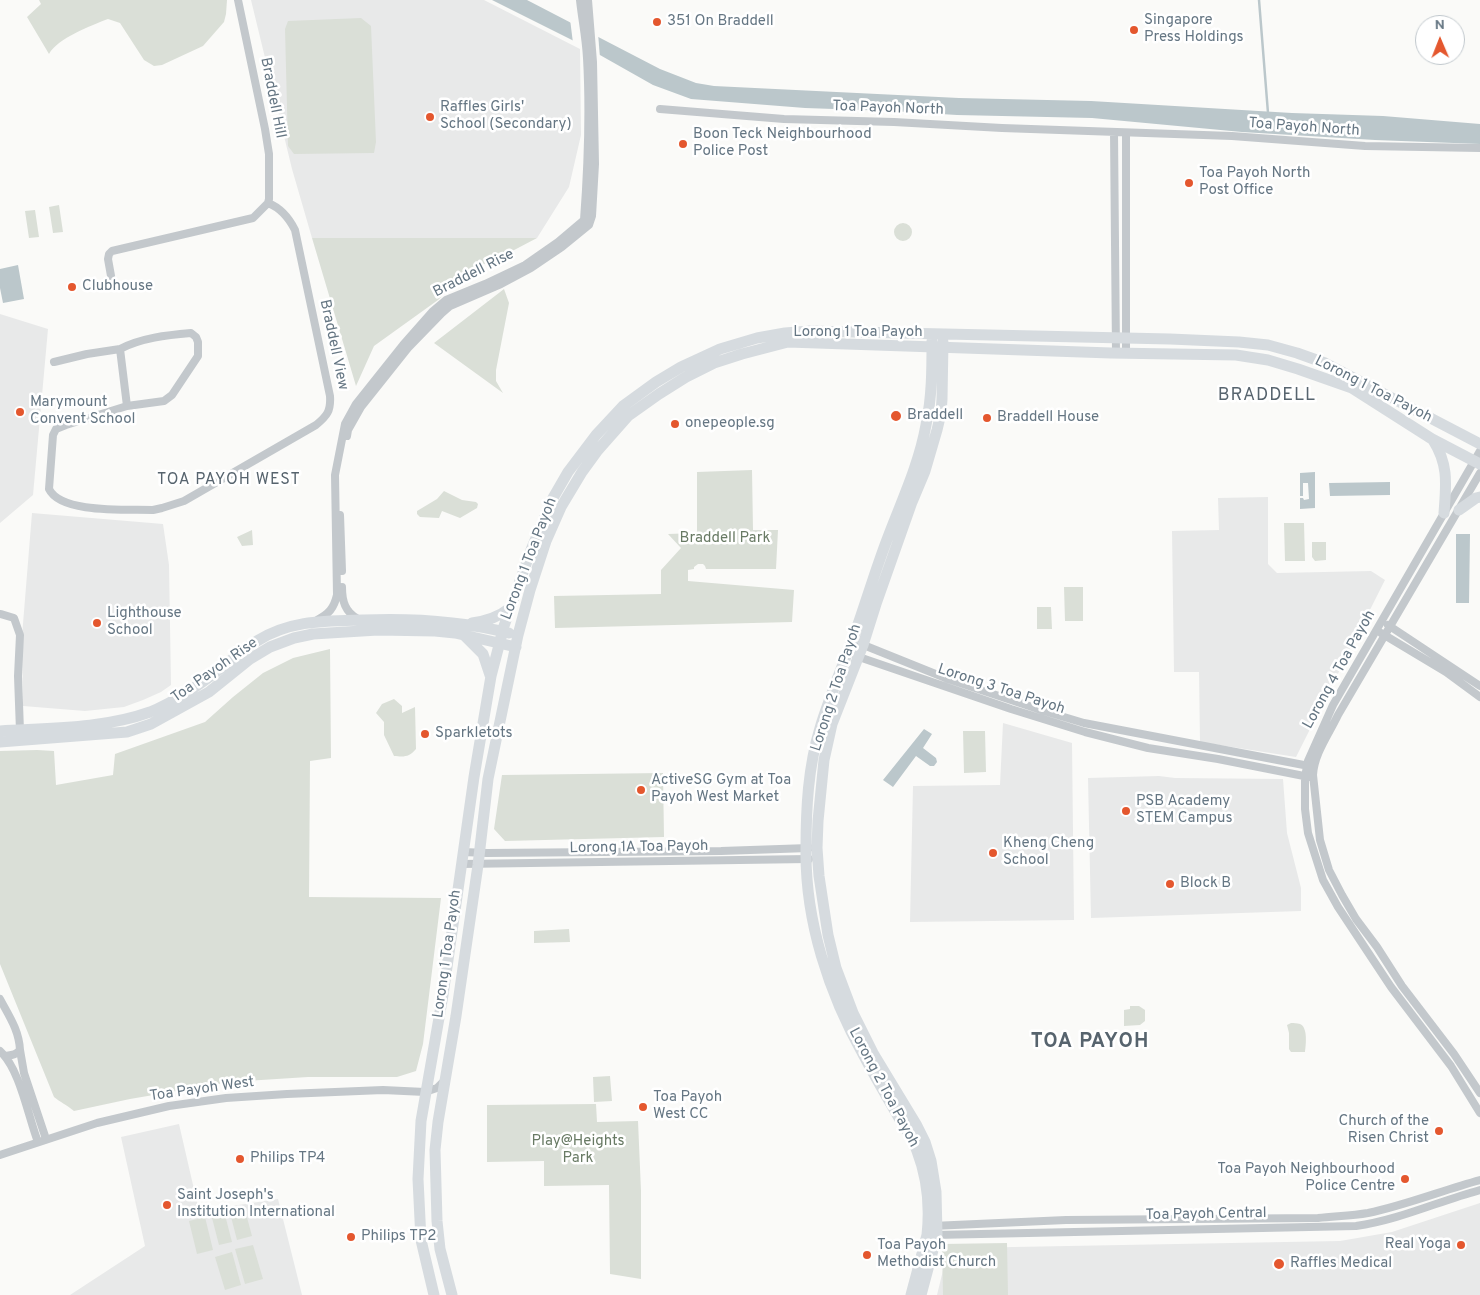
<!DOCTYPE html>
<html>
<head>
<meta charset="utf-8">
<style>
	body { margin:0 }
	#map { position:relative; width:1480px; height:1295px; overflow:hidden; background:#fafaf8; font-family:Overpass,sans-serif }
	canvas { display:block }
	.north { position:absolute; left:1415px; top:15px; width:50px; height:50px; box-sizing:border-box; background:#fff; border:1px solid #c1c8cd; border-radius:50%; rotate:359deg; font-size:14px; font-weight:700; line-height:20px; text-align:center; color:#657683 }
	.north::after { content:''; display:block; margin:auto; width:18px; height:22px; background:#e4572e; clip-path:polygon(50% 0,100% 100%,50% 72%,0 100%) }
</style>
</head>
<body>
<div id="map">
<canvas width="1480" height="1295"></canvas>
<div class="north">N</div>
</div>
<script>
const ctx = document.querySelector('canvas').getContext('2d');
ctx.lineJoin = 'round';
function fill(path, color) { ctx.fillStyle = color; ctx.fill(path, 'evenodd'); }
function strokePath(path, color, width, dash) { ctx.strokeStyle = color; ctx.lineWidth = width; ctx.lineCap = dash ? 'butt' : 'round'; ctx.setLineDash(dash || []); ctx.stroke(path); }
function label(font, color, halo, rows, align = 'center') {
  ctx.font = font + ' Overpass,sans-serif'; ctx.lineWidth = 5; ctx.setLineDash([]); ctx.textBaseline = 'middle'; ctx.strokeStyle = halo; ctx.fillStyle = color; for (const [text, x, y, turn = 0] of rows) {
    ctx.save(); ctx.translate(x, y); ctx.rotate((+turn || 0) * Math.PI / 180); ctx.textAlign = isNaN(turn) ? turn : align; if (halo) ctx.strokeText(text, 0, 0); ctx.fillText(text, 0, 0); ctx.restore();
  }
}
const built = new Path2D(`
	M251,0H484L580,49L581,135L569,187L537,238H312L292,169Z
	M0,314L48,329L33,495L0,523Z
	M1268,497V564L1277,573L1371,571L1385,580L1296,757L1200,742L1199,672H1174L1172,531L1219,530L1218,498Z
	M32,513L163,524L169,565L171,685L161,692L143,700L124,707L85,711L23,706L22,636Z
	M1003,723L1072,743L1074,920L910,922L913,786L1000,785Z
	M1159,776L1175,778L1283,779L1287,833L1301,888V911L1091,918L1088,778Z
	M179,1124L199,1211L278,1199L302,1295H70L145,1246L121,1137Z
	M1480,1203V1295H937L946,1258L959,1248L1340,1241L1392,1232Z`);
const green = new Path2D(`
	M39,0H227L226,14L224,22L203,46L162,65L154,66L144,60L120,23L108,19C90,26 58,38 49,54L27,17L41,4Z
	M361,18L371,26L376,142L374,153L294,154L288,146L285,29L288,21Z
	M59,205L63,232L53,233L49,207Z
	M35,210L39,237L29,238L25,211Z
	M894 232a9 9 0 1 1 18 0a9 9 0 1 1-18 0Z
	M312,238H537L499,258L472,269L438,300L374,346L356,386Z
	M504,289L509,303L496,370V381L503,393L434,343Z
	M752,470L753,530H778L776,569H706L705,566L703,564H698L694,567V569L688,570V581L794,590L792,622L555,628L554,596L661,594V570L681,548L668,534L697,533V472Z
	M444,491L462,500L476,502L478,504L477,508L460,518L442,511L439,518L420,517L417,514V511L437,499Z
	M1284,523H1304L1305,561H1285Z
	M252,530L253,545L242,546L237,537Z
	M1312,542H1326V560L1315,561L1312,557Z
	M1064,587H1083V621H1065Z
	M1037,607H1051L1052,629H1037Z
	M330,649L331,758L310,761L309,897L441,898L423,1044L416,1071L397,1077H308L230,1082L130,1099L74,1111C67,1105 60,1102 54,1097L0,964V751L37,750L54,751L56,785L113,775L115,754L205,722L233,697L263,673L293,658Z
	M394,699L402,706V713L415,707L416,749C409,757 405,757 394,756L384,735V722L376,713L382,704Z
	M963,731H985L986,772L964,773Z
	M663,773L664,837L505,841L494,829L502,775Z
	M569,929L570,942L534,943V931Z
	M1130,1006H1139L1145,1010V1021L1140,1025L1124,1026V1010L1130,1009Z
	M1291,1023C1294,1023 1297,1023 1300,1024C1308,1027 1306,1045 1305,1052H1291L1289,1049V1033L1287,1025Z
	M610,1076L612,1101L594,1102L593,1077Z
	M596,1104L597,1122L638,1121L641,1191V1279L610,1274L609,1185L544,1186V1161L487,1162V1105Z
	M245,1210L252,1236L237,1240L230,1213Z
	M225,1215L232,1242L219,1245L212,1218Z
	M205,1217L213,1250L197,1254L189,1221Z
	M1007,1243L1008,1295H943L942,1244Z
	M253,1245L263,1279L245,1284L235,1249Z
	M232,1252L241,1285L225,1290L215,1257Z`);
const water = new Path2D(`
	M492,0H527L660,69L696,83L714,86L959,98L1091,101L1292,113L1383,116L1480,124V144L1375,140L1242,132L1092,118L957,115L892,111L805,108L691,99L653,85L584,46Z
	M18,265L24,299L3,303L0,288V269Z
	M1315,472V508L1300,509V498H1303L1304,500L1309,499L1308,483H1303V496H1300V473Z
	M1390,482V495L1330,496L1329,483Z
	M1456,534H1470L1469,603H1456Z
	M924,729L932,734L923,748L936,758L937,762L934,766H930L916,756L893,787L883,780Z`);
const pier = new Path2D(`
	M570,19L598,33L600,58L573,43Z`);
const stream = new Path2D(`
	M1259,0L1268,113`);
const street = new Path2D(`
	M660,109L784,119L894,122L1002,128L1232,136L1365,146L1480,148
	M1114,132L1116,353
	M1126,133V353
	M113,287L108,259L109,254L112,251L253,218L268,203L269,199V154L265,129L238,0
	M54,362L87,354L120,349
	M127,406L120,349C141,338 167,335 191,333L196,337L198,342V356L172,395L164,401L127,406L66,425L56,429L53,435L49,489C61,514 128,509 153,510L162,508L184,501L316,425C327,416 331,411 330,396L295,230C289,218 281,208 268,203
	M347,436L348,430L361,407L408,348L442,313L450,306L501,284L531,268L562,247L589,225L592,216L595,164L593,62L588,0
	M1480,451L1333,705L1308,761L1305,777V809L1308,833L1323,880L1338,907L1391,987L1451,1066L1480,1113
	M1480,473L1338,715C1329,734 1314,754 1313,775L1320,840L1329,870L1342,895L1356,919L1377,947L1402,986L1454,1054L1480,1093
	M340,515L342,571
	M342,587C342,601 345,612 358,619
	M1,614L14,618L20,635L18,676L20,731
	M317,620C329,614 334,608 337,595L335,475L345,424L356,404L403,345L433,311L446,300L485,284L525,265L558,242L584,220C588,166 590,111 587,58C586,38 582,19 580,0
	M1388,625L1480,686
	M1381,633L1446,672L1480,697
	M861,644L948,679L1044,711L1084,723L1309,766
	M856,656L1011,709L1085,732L1148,748L1218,759L1309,777
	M463,852L487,853L721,851L809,848
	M461,864L809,859
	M0,999C9,1016 19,1030 20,1050C16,1055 12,1055 5,1056
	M20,1050L24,1073L46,1139
	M0,1051C20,1069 28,1116 38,1142
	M0,1155L97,1123L169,1106L226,1098L287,1094L383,1090L425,1092L437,1088L445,1080
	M932,1226L1066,1220L1318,1218C1334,1216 1351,1216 1368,1213C1406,1205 1443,1190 1480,1180
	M934,1235L1356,1226C1399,1220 1439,1201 1480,1190`);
const secondary = new Path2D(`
	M1433,440C1449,465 1446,485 1444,513
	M1459,510L1476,498L1480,497
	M472,623C486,621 499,617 510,608
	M464,635L483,654L490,675
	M0,731C49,728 103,729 150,712C177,701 201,684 224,666C234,658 245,648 257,641C290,620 325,621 363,620C412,618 461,621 509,633
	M0,742L127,732L151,724L209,692L250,659L270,647L294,638L313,634L378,630L435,631L455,633L516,647
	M434,1295L421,1240L418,1179L421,1121L443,995L474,777L491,676L504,626L531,550L553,498L568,472L596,435L623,406L656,382L681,367L720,349L757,338L785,333L810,331L1170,339L1239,342L1268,345L1297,353L1325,363L1480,444
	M452,1295L440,1249L437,1221L435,1150L438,1122L456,1016L478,865L488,779L518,635L530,590L546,541L561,507L582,472L598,450L628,416L659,394L686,377L714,363L742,354L788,342L1111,353L1236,355L1268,360L1298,369L1352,388L1432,439L1480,464
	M911,1295L927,1235C930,1207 927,1177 917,1151C913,1139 906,1128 899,1118C887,1097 875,1077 864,1056C829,994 805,921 806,849C806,809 808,767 820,728C830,695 844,663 856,630C867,599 876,568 888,537C902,500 919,464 926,425C932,397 932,369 932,341
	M921,1295L937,1235L936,1192L931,1161L925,1142L916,1124L873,1053L853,1013L836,968L828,935L819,876L817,848L818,821L824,760L832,724L863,645L876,604L912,502L925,471L937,430L941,413L942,399L943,342`);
const markers = [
	[657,22,5,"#e4572e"],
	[1134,30,5,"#e4572e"],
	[430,117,5,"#e4572e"],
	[683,144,5,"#e4572e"],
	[1189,183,5,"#e4572e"],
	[72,287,5,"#e4572e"],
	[20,412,5,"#e4572e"],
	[896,416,6,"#e4572e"],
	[987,418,5,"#e4572e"],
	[675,424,5,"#e4572e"],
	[97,623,5,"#e4572e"],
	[425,734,5,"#e4572e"],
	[641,790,5,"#e4572e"],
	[1126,811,5,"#e4572e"],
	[993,853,5,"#e4572e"],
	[1170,884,5,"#e4572e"],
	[643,1107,5,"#e4572e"],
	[1439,1131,5,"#e4572e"],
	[240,1159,5,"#e4572e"],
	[1405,1179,5,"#e4572e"],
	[167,1205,5,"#e4572e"],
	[351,1237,5,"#e4572e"],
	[1461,1245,5,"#e4572e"],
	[867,1255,5,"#e4572e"],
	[1279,1264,6,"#e4572e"]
];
const poiNames = [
	["Singapore",1144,21],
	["Press Holdings",1144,38],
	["351 On Braddell",667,22],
	["Raffles Girls'",440,108],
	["School (Secondary)",440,125],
	["Boon Teck Neighbourhood",693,135],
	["Police Post",693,152],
	["Toa Payoh North",1199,174],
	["Post Office",1199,191],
	["Clubhouse",82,287],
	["Marymount",30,403],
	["Convent School",30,420],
	["Braddell",907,416],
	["Braddell House",997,418],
	["onepeople.sg",685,424],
	["Lighthouse",107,614],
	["School",107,631],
	["Sparkletots",435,734],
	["ActiveSG Gym at Toa",651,781],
	["Payoh West Market",651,798],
	["PSB Academy",1136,802],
	["STEM Campus",1136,819],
	["Kheng Cheng",1003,844],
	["School",1003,861],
	["Block B",1180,884],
	["Toa Payoh",653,1098],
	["West CC",653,1115],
	["Church of the",1429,1122,"right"],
	["Risen Christ",1429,1139,"right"],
	["Philips TP4",250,1159],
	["Toa Payoh Neighbourhood",1395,1170,"right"],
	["Police Centre",1395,1187,"right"],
	["Saint Joseph's",177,1196],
	["Institution International",177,1213],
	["Philips TP2",361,1237],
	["Real Yoga",1451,1245,"right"],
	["Toa Payoh",877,1246],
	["Methodist Church",877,1263],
	["Raffles Medical",1290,1264]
];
const streetNames = [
	["Braddell Hill",272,98,79],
	["Toa Payoh North",888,109,2],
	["Toa Payoh North",1304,128,4],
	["Braddell Rise",474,274,-27],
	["Lorong 1 Toa Payoh",858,333],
	["Braddell View",333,345,78],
	["Lorong 1 Toa Payoh",1373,390,27],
	["Lorong 1 Toa Payoh",530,559,-69],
	["Lorong 4 Toa Payoh",1340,670,-61],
	["Toa Payoh Rise",215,671,-35],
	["Lorong 2 Toa Payoh",837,688,-72],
	["Lorong 3 Toa Payoh",1001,690,18],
	["Lorong 1A Toa Payoh",639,848,-1],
	["Lorong 1 Toa Payoh",448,954,-82],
	["Lorong 2 Toa Payoh",883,1088,62],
	["Toa Payoh West",202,1090,-8],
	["Toa Payoh Central",1206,1215,-1]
];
const parkNames = [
	["Braddell Park",725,539],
	["Play@Heights",578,1142],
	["Park",578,1159]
];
const neighbourhoodNames = [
	["TOA PAYOH WEST",229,481]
];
const quarterNames = [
	["BRADDELL",1267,396]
];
const districtNames = [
	["TOA PAYOH",1090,1043]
];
fill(built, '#e8e9e9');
fill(green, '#dadfd7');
fill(water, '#bbc7cb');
fill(pier, '#fafaf8');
strokePath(stream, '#bbc7cb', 2.5);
strokePath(street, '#c3c8cc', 8);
strokePath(secondary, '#d6dbdf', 11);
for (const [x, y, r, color] of markers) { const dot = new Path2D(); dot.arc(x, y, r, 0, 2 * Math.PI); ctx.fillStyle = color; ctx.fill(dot); strokePath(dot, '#fff', 2); }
label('15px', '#657683', '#fff', poiNames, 'left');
label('15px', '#657683', '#fff', streetNames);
label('15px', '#687a64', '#fff', parkNames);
ctx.letterSpacing = '1px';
label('16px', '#57646e', '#fff', neighbourhoodNames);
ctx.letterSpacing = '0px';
ctx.letterSpacing = '1px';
label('18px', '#57646e', '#fff', quarterNames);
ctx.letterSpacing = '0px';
ctx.letterSpacing = '1px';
label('bold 20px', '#57646e', '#fff', districtNames);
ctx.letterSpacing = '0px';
</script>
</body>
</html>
